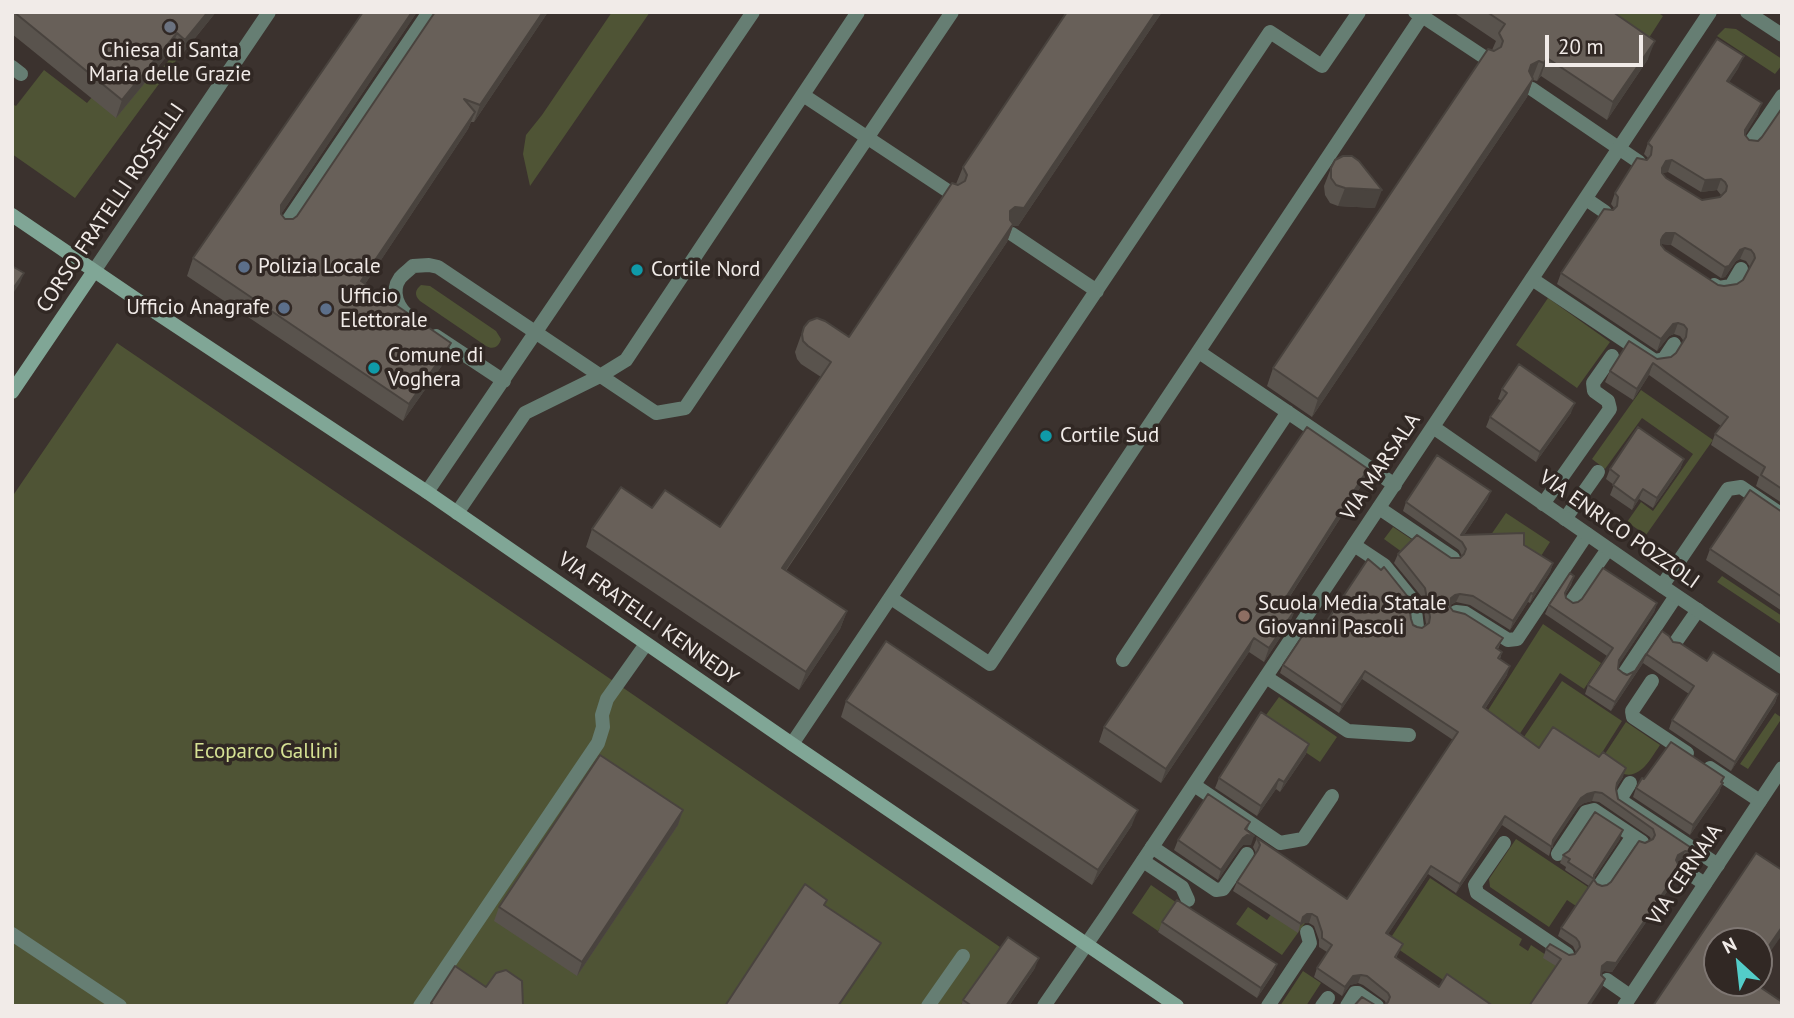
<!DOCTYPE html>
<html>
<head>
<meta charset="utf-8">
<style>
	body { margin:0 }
	#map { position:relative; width:1794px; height:1018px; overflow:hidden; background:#3b322e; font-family:"PT Sans",sans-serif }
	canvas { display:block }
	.frame { position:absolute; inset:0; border:14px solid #f1ebe8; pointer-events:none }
	.north { position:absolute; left:1703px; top:927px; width:70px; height:70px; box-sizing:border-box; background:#312824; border:2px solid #7e7672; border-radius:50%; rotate:333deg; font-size:19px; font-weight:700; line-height:28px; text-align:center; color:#f1ebe8 }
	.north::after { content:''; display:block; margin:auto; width:24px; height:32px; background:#53cdc9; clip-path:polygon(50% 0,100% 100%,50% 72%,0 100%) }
	.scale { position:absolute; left:1545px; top:35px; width:98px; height:32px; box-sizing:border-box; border:4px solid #f1ebe8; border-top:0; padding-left:9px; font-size:21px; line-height:24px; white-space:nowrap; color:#f1ebe8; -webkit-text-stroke:5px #312824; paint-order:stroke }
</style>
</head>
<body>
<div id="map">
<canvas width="1794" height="1018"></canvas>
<div class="frame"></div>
<div class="north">N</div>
<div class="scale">20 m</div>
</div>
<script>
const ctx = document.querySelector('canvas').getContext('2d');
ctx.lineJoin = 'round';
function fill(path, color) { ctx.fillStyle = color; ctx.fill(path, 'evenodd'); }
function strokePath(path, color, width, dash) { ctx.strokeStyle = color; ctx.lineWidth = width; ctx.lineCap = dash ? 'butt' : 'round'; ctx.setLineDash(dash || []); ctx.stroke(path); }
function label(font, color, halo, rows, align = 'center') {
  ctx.font = font + ' "PT Sans",sans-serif'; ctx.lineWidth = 7; ctx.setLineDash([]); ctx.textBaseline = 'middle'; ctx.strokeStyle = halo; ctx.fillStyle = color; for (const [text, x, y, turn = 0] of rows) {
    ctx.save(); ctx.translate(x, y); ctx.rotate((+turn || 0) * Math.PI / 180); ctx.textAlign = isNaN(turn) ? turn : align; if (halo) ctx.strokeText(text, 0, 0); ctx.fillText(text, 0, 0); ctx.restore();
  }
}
const green = new Path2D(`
	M612,12H650L530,186L523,154L526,135L542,115Z
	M1598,12H1657L1663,16L1645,44Z
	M1725,28L1736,29L1782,59V65L1775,74L1717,36Z
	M174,54L178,58L75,198L12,154V104L16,106L44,70L87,103L109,77L142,69L154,78Z
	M421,285L430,286L496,331L501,339C499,347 493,350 486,346L420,301C414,295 415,290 421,285Z
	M1548,298L1610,342L1577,388L1516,345Z
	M117,343L606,676L1000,947L960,1006H12V497Z
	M1641,390L1713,440L1646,535L1627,522L1641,502L1653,511L1693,454L1642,418L1605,469L1592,459Z
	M1506,513L1550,542L1541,556L1453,590Z
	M1393,527L1462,573L1402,552L1384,539Z
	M1722,576L1782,616V625L1717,582Z
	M1543,624L1601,663L1584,689L1560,673L1517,738L1485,715Z
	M1562,681L1622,721L1598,759L1549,733L1493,816L1477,806Z
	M1279,697L1337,737L1320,762L1261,722Z
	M1775,713L1782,718L1748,769L1740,764Z
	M1626,722L1660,745C1651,758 1640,781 1621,773C1614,770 1608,764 1601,760Z
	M1516,839L1603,897L1591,916L1567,900L1549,927L1490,887L1489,879Z
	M1430,878L1522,939L1519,945L1528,951L1531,945L1558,963L1530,1006H1481L1388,942Z
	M1151,885L1177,903L1158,931L1132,913Z
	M1284,896L1305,923L1282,955L1236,924L1248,907L1267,920Z
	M1303,971L1321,983L1306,1006H1280Z`);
const lane = new Path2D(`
	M1422,16L1487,59
	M12,67L21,74
	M1532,89L1639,162
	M803,95L951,193
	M1750,143L1782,96
	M1586,199L1605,212
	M283,228L429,12
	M1012,234L1097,291
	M1532,279L1655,361L1664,359L1674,344
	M1714,285L1719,288L1731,286L1741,269
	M411,318C398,309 390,292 400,278C403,274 409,270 413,266L429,265L438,267L656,413L685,408L952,12
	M436,336L504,381
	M1199,352L1395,485
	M427,492L753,12
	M1543,504L1610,409L1608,401L1594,391L1593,383L1612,356
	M1379,508L1453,558
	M457,513L525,413L600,376L626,360L858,12
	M1565,519L1598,472
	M1354,545L1384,565L1414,602L1417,627
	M1662,586L1728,489L1741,487L1782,515
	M891,598L990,664L1422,16L1415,12
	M1571,602L1608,549
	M1456,612L1465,613L1508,640L1517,639L1587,534
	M1675,643L1698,610
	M1123,660L1288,412
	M1624,674L1676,596
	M1266,677L1348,731L1409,735
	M1652,681L1632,711L1633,717L1687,753
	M792,744L1270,32L1322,66L1359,12
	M1710,768L1760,801
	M1630,783L1622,796L1623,802L1718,865
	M1194,785L1280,843L1303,839L1332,796
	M1504,843L1475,885L1477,893L1567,954
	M1152,847L1216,890L1223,889L1247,854
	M1558,854L1586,812L1594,810L1642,842
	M1143,861L1182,887L1188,900
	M1682,869L1705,884
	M1600,885L1633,836
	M12,934L120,1006
	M1607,980L1630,996
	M420,1006L598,743L603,727L602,715L607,699L646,644
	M928,1006L963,956
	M1268,1006L1310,943L1307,932
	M1322,1006L1328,998
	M1347,1006L1355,993H1358L1377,1006`);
const street = new Path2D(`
	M1747,12L1782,35
	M94,271L269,12
	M1433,427L1662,586L1782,667
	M1044,1006L1108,913L1710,12
	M1624,1006L1782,768`);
const secondary = new Path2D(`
	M12,215L149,308L427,492L792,744L1177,1006
	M12,392L94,271`);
const wall = new Path2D(`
	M12,12H216L179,58L171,51L116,118L12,34Z
	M417,12L281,214L285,219H293L297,216L435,12H548L474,122H471L468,129L365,284L445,361L403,421L187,276L193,258Z
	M1060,12H1162L1018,226H1013L1007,242L786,571L847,611L840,629L799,690L586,547L592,529L652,508L720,527L821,377L801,364L797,359L795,352L804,327L849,337L956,184L963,167L1065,15Z
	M1453,12H1613L1648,59L1607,120L1541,76L1537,81L1533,80L1527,97L1312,417L1267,386L1273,368L1492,50L1496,41Z
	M1739,67L1729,82L1758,114L1745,134L1749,140L1758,141L1762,137L1782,108V503L1756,486L1759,477L1711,445L1715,434L1721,426L1649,375L1633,400L1605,382L1610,371L1657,359L1671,357L1676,353L1683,343V340L1680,336L1674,334L1669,336L1657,351L1557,284L1561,273L1614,208L1611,204L1615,193L1648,158L1644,154L1648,143ZM1668,172L1701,192L1717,190L1721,195L1720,197L1702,200L1666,178L1662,173ZM1662,244L1671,245L1721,278L1725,277L1736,261L1740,259L1746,261L1750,267L1743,280L1737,284L1724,286L1718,285L1665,250L1661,245Z
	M1331,168L1375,208L1338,206L1330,203L1325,195L1324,186Z
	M1502,389L1571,413L1536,462L1486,427L1490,417L1502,401L1498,399Z
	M1684,459L1680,469L1653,508L1639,499L1632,510L1610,495L1614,485L1606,479L1610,469Z
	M1363,483L1285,604L1295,610L1289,624L1264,662L1249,652L1161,783L1099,742L1104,727Z
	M1488,499L1464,535L1524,545L1553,563L1550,572L1530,603L1528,602L1510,630L1470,605L1456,602L1450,605V607L1453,611L1503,638L1498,649L1502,652L1500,659L1507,675L1485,709L1539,748L1623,777L1616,788L1618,799L1693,849L1687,861L1682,859L1676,862L1680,868L1677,877L1612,972L1604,971L1601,973V975L1605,979L1602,988L1556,966L1543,958L1546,949L1569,955L1575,954L1576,952L1573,946L1558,936L1561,928L1589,886L1565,870L1566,867L1560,863L1563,855L1620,839L1594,878L1597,884L1602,886L1607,885L1611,882L1645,843L1651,840L1650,837L1599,802L1592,801L1584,803L1578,807L1552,845L1549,856L1502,825L1456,893L1428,874L1388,934L1403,944L1396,958L1439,987L1493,1006L1386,1004L1385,1001L1363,985L1358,983L1350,985L1342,996L1314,977L1317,968L1327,952L1319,947V940L1314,926L1309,923H1304L1300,925L1298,933L1233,891L1237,882L1256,853L1253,847L1257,838L1347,899L1453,740L1362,679L1339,713L1280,673L1283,665L1319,633L1411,619L1413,625L1417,627L1422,628L1426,624L1422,597L1394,563L1398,554L1460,558L1462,556L1459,550L1403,511L1406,502Z
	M1782,512V611L1706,560L1710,549Z
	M1574,576L1571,585L1565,595L1566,598L1573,603H1657L1654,612L1619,664L1618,669L1623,673L1627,675L1635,671L1662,631L1673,642L1707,661L1778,694L1775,703L1731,771L1669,729L1672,720L1689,694L1643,663L1611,711L1585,694L1588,685L1607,656L1545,614L1549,605Z
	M846,701L1132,825L1092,885L841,717Z
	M1309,744L1306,754L1280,792L1276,789L1257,816L1215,788L1219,778Z
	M1644,779L1722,783L1719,793L1690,835L1633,797L1636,788Z
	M683,810L678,825L577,976L494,921L499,907Z
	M1250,822L1247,831L1251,845H1243L1240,848L1218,880L1174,850L1178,840Z
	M1162,922L1277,964L1273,974L1257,998L1158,932Z
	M1035,968L1009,1006H961L963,1000Z`);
const shadedWall = new Path2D(`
	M208,12H216L179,58L185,40Z
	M412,12H417L275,223L281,205Z
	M543,12H548L474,122L480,105Z
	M1156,12H1162L1018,226H1013L1007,242L775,586L782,568L1008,225L1010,211Z
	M177,33L171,51L116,118L122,100Z
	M1655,41L1648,59L1607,120L1613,102Z
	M1744,56L1739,67L1723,92L1727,81Z
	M1547,58L1541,76L1537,81L1544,63Z
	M1539,61L1532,79L1525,83L1531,65Z
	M1533,79L1527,97L1312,417L1318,399Z
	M1762,103L1758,114L1741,142L1745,130Z
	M475,112L468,129L355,299L361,281Z
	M1672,160L1668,172L1662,173V168L1666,161Z
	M1721,179L1717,190L1701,192L1705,180Z
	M1345,188L1382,190L1375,208L1338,206Z
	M1666,233H1675L1671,245L1662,244L1658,247L1663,236Z
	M1745,248L1740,259L1736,261L1725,277L1721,278L1725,267L1740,250Z
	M24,273L20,283L12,295V290Z
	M1678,323L1674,334L1669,336L1657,351L1661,339L1673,324Z
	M451,343L445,361L403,421L409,404Z
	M1653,363L1649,375L1633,400L1637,389Z
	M1575,403L1571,413L1536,462L1540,452Z
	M1684,459L1680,469L1653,508L1657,498Z
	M1368,469L1363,483L1277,616L1283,602Z
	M1643,489L1639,499L1632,510L1635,501Z
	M1491,491L1488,499L1460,541L1461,535Z
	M1553,563L1550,572L1530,603L1533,594Z
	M1531,593L1528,602L1510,630L1513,621Z
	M1460,594L1456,602L1452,604L1448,607L1451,598L1455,595Z
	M1657,603L1654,612L1616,669L1619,660Z
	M1295,610L1289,624L1264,662L1269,648Z
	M847,611L840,629L799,690L806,672Z
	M1254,638L1249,652L1161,783L1166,769Z
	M1646,654L1643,663L1611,711L1615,702Z
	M1510,666L1507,675L1480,716L1483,707Z
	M1365,671L1362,679L1339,713L1342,705Z
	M1778,694L1775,703L1731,771L1735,762Z
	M1309,744L1306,754L1280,792L1284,782Z
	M1626,768L1623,777L1613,792L1617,783Z
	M1724,777L1719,793L1690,835L1693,825Z
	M1279,779L1276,789L1257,816L1261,806Z
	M1595,792L1592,801L1584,803L1578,807L1550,849L1553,840L1581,798L1587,794Z
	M683,810L678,825L577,976L582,962Z
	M1138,810L1132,825L1092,885L1098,870Z
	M1505,816L1502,825L1456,893L1460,884Z
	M1623,830L1620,839L1593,879L1594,875Z
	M1247,835L1254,836L1251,845H1243L1240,848L1218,880L1221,870L1243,838Z
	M1685,851L1682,859L1674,863L1678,855Z
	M1431,866L1428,874L1383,942L1386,933Z
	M1680,868L1677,877L1612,972L1604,971L1599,975L1602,966Z
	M1307,914H1312L1309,923H1304L1300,926L1303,917Z
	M1782,927V935L1759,968V960Z
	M881,943L879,948L839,1006H838Z
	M1039,958L1035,968L1009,1006H1006Z
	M1277,964L1273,974L1257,998L1261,988Z
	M1361,975L1358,983L1350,985L1342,996L1345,987L1353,976Z
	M1605,979L1602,988L1590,1006H1587Z`);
const building = new Path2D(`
	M14,12H208L185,40L177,33L122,100Z
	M363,12H412L281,205V214L285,219H293L297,216L435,12H543L480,105L464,99L475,112L361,281L451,343L409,404L193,258Z
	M1067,12H1156L1024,208L1015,207L1010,211V220L1013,224L782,568L847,611L806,672L592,529L621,487L652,508L665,490L720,527L831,362L808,346L803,341L802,334L804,327L809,321L817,318L825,321L849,337L952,183L958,185L965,181L967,175L963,167Z
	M1487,12H1613L1655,41L1613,102L1547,58L1544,63L1539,61L1531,65L1529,71L1533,79L1318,399L1273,368L1488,49L1494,51L1501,47L1503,41L1499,33L1505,24Z
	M1717,39L1744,56L1727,81L1762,103L1745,130V135L1749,140L1758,141L1762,137L1782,108V489L1761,475L1765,467L1715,434L1728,417L1653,363L1637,389L1610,371L1629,341L1657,359L1671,357L1676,353L1686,337L1687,329L1684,325L1678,323L1673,324L1661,339L1561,273L1604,209L1613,210L1617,206L1618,197L1615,193L1637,158L1647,160L1651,155L1652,147L1648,143ZM1672,160L1705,180L1721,179L1725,182L1727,186L1726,191L1720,197L1702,200L1666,178L1662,173V168L1666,161ZM1666,233H1675L1725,267L1729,266L1740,250L1745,248L1751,250L1754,254L1755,258L1743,280L1737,284L1724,286L1718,285L1665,250L1661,245V240L1663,236Z
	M1343,156H1352L1359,161L1382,190L1345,188L1336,185L1331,178V168L1335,160Z
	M12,266L24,273L12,290Z
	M1519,364L1575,403L1540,452L1490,417L1507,393L1502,389Z
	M1307,427L1368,469L1283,602L1295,610L1269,648L1254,638L1166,769L1104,727Z
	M1638,427L1684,459L1657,498L1643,489L1635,501L1613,485L1619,476L1610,469Z
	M1437,455L1491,491L1461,535L1524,533V545L1553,563L1533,594L1531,593L1513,621L1473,596L1460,594L1455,595L1451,598L1450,607L1453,611L1465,614L1503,638L1496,648L1502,652L1498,658L1510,666L1483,707L1539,748L1553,727L1599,757L1603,752L1626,768L1617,783L1616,789L1618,799L1693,849L1690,852L1685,851L1678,855L1676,860L1680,868L1616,963L1607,962L1602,966L1601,975L1605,979L1587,1006H1529L1561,959L1546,949L1550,944L1569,955L1575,954L1580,947L1579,942L1576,938L1561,928L1594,879L1568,862L1570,859L1563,855L1569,851L1595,812L1623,830L1594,875V880L1597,884L1602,886L1607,885L1611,882L1639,841L1645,843L1653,839L1655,835L1653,829L1602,793L1595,792L1587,794L1581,798L1553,840L1552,847L1505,816L1460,884L1431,866L1386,933L1403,944L1395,957L1439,987L1447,974L1493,1006H1384L1388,1002L1390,997L1388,993L1367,976L1361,975L1353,976L1345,987L1317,968L1332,945L1322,938V932L1317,917L1312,914H1307L1303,917L1301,924L1237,882L1258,850L1260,845L1257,838L1347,899L1458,732L1365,671L1342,705L1283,665L1309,626L1319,633L1368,559L1381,570L1384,567L1408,597L1411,619L1413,625L1417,627L1422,628L1429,623L1430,617L1425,588L1398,554L1417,535L1451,558H1460L1464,554L1466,549L1462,542L1406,502Z
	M1750,490L1782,512V597L1710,549Z
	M1603,568L1657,603L1619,660L1618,669L1623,673L1627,675L1635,671L1662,631L1669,636L1673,642L1680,643L1707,661L1713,652L1778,694L1735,762L1672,720L1694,686L1646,654L1615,702L1588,685L1613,648L1549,605L1570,573L1574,576L1565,593L1566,598L1573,603L1578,602L1582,599Z
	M886,641L1138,810L1098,870L846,701Z
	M1261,712L1309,744L1284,782L1279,779L1261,806L1219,778Z
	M1671,742L1724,777L1721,782L1723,783L1693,825L1636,788L1642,778L1644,779Z
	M600,755L683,810L582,962L499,907Z
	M1208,794L1250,822L1245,829L1254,836L1247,835L1243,838L1221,870L1178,840Z
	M1756,853L1782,870V927L1759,960V941H1717V983H1754L1782,1002V1006H1653Z
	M805,884L827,900L824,905L881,943L838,1006H725Z
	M1177,900L1277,964L1261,988L1162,922Z
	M1008,937L1039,958L1006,1006H972L963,1000Z
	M455,966L486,987L496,973L506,970L522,981L523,1006H432L433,1005L431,1003Z
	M1362,997L1375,1005L1376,1006H1354Z`);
const markers = [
	[170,27,7,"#6b7280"],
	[244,267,7,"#5c6f8a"],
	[637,270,7,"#0f9aa8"],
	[284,308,7,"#5c6f8a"],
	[326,309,7,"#5c6f8a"],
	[374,368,7,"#0f9aa8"],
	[1046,436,7,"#0f9aa8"],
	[1244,616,7,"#8d6e63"]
];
const poiNames = [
	["Chiesa di Santa",170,51,"center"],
	["Maria delle Grazie",170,75,"center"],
	["Polizia Locale",258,267],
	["Cortile Nord",651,270],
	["Ufficio",340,297],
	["Elettorale",340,321],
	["Ufficio Anagrafe",270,308,"right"],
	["Comune di",388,356],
	["Voghera",388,380],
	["Cortile Sud",1060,436],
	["Scuola Media Statale",1258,604],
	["Giovanni Pascoli",1258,628]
];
const streetNames = [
	["CORSO FRATELLI ROSSELLI",111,208,-56],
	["VIA MARSALA",1381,467,-56],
	["VIA ENRICO POZZOLI",1619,530,35],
	["VIA FRATELLI KENNEDY",648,619,35],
	["VIA CERNAIA",1685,875,-56]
];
const parkNames = [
	["Ecoparco Gallini",266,752]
];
fill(green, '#4f5435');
strokePath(lane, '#667e73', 14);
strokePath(street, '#667e73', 14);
strokePath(secondary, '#80a696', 14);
fill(wall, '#59534d');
fill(shadedWall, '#49433e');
fill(building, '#686059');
strokePath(building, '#49433e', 2);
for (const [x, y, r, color] of markers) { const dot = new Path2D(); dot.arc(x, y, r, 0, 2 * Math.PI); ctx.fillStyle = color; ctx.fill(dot); strokePath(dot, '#312824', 2.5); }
label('21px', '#f1ebe8', '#312824', poiNames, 'left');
label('21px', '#f1ebe8', '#312824', streetNames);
label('21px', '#d6e294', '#312824', parkNames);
</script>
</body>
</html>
